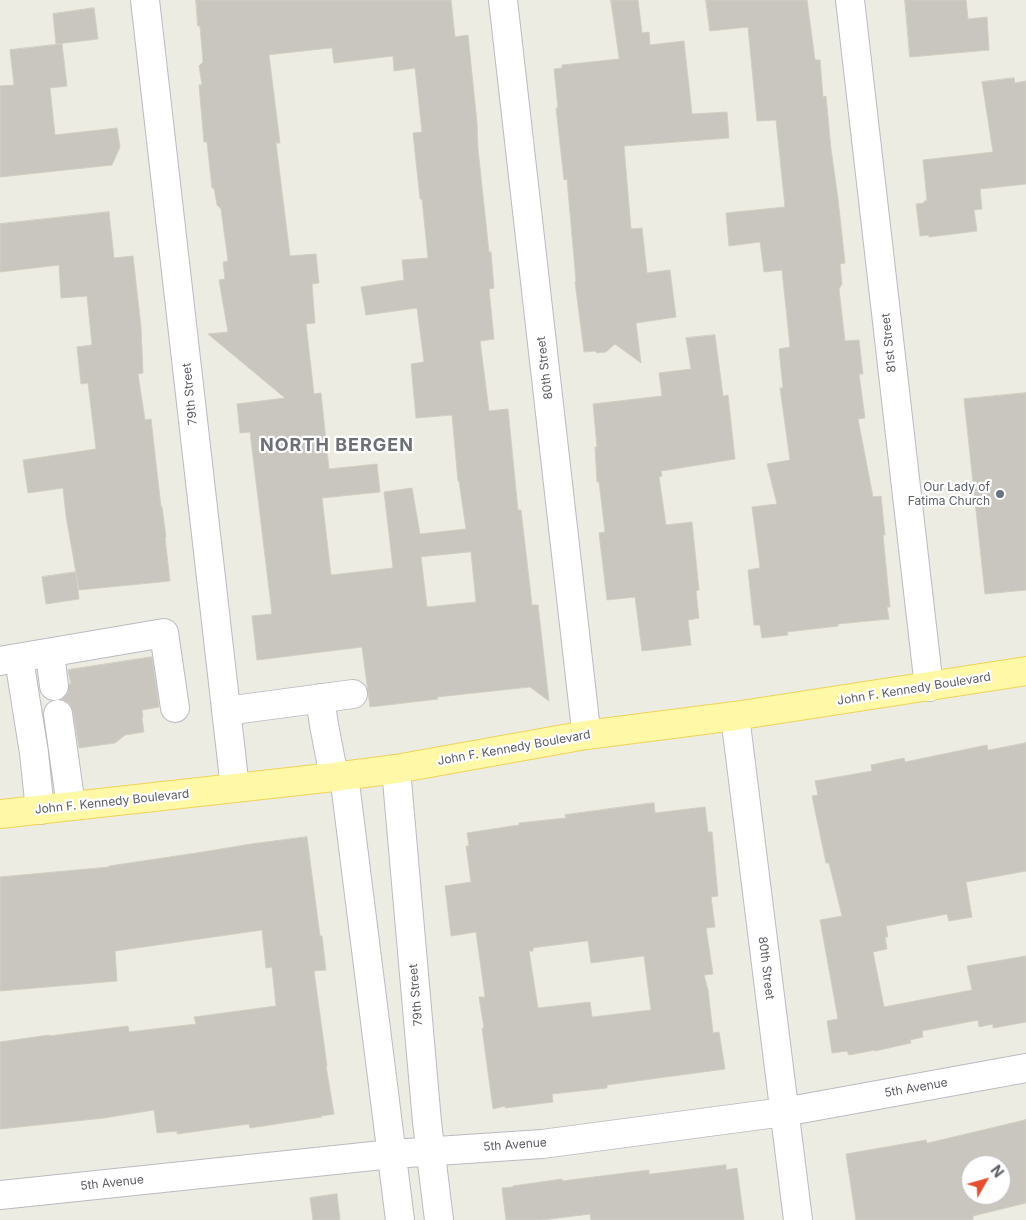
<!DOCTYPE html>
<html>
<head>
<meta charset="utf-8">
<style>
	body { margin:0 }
	#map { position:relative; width:1026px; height:1220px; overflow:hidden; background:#edece2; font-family:Inter,sans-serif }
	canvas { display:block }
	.north { position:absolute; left:961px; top:1155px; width:50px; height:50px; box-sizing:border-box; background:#fff; border:1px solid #bdbec1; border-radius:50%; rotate:52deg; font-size:14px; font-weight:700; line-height:20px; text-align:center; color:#5b5d63 }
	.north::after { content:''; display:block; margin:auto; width:18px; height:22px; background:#e74e2f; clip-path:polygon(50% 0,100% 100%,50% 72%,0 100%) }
</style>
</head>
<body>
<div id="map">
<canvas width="1026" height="1220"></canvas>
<div class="north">N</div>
</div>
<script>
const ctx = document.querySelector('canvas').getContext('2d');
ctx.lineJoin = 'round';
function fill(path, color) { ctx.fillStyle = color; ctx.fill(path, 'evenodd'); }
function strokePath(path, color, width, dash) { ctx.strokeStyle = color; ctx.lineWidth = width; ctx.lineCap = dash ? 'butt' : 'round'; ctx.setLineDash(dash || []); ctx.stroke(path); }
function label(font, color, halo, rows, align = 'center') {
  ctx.font = font + ' Inter,sans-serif'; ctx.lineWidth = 4.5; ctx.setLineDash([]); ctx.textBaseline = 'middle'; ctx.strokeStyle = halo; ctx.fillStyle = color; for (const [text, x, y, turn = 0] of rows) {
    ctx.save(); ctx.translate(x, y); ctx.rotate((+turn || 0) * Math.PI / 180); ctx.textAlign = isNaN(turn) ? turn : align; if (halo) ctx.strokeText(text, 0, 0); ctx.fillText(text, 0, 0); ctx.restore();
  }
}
const building = new Path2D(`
	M196,0H451L455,37L468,35L477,123L478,149L489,252H491L494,288L489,289L494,339L480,341L489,411L508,409L518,510H521L532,605H538L549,701L530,687L437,697L438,699L370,707L362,647L257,660L252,616L272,614L250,432L240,433L237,404L285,398L208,334L228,332L219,280L225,279L223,262L228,261L221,209L217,205L214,188H212L207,142H204L199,85H202L199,66L203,62L200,26H198ZM332,48L334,63L393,56L394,71L415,68L422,132L413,133L420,199H422L428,258L402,260L404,280L361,287L366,315L417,308L424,362L411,364L416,418L452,415L458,481H459L466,529L420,534L412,488L384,492L393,568L331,575L322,498L380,492L377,464L329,469L321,393L314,394L306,324L315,323L312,284L319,283L316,254L290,256L276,143H280L269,55ZM471,552L476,602L427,607L421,557Z
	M611,0H638L642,33L649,32L650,45L684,41L692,114L727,112L729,138L624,146L631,229L642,228L647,273L670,270L676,317L636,323L641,363L615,344L606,352L597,353L595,351L584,352L575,282L576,281L567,179L564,180L556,108H558L554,69L562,68V65L619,59Z
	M706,0H807L815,60H820L823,97L826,96L831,149L838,199L845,263L840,264L842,284L839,289L845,341L859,340L863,374H859L865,418L858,419L873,497L881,496L885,535H883L890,607H887L889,619L838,624V626L787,632L788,635L762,638L760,625H754L748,570L760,568L752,507L777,504L767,464L790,460L780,388H783L779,349L790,347L782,270L764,272L760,242L729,246L726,213L785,207L776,120L757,121L748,27L710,31Z
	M905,0H966L968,19L987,17L989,50L910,57Z
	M94,8L98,39L56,44L53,14Z
	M62,44L67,86L50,88L55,135L117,128L120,147L112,165L0,177V86L14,85L10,50Z
	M1014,78L1015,83L1026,81V184L980,189L982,209L974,210L977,231L929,237V235L920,236L916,204L924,203V201H927L923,160L993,152L982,82Z
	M109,212L114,258L133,256L141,327L143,373L138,374L145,420L151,419L161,507H162L166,537L165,538L170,581L79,590L66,516L63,488L28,493L23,460L96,449L88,383L81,384L77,347L92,345L87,296L61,298L59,265L0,272V224Z
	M715,335L723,396L728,395L735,459L661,471L662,476L659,477L666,525L692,522L699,590L696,591L699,618L688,620L691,645L642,651L635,597L607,600L599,533L605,532L599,482H597L595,447H597L593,404L662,396L659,373L691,369L686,338Z
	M1026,393V590L985,594L964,399Z
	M76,572L79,599L46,604L42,577Z
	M152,657L159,707L142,710L143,717L142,718L144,732L125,735L115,743L79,748L73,711L70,704L62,699L68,693L69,684H71L68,670Z
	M1026,743V871L966,882L972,917L949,921L947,914L886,926L888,937H885L887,949L873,952L884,1007L972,990L967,966L1026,956V1022L993,1028V1024L979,1027L978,1020L922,1031L923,1037L910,1040L911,1043L875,1051V1050L849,1055L847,1051L832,1053L827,1021L838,1019L820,920L842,916L829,863H826L812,796L818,795L815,781L872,771L871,765L904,758L905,762L987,745L988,750Z
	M654,803L655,813L705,807L708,832H712L718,896L711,897L715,927L706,928L713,974L704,975L708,990L713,1033L719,1032L725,1069L607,1085V1088L552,1094L553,1102L505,1108V1106L493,1109L482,1028H484L479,997H485L476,932L451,936L445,886L471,882L466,846H469L467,833L519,825V823L566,818L565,815ZM588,941L591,963L644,956L651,1010L592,1017L590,1002L538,1008L529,951H533V948Z
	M307,837L320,936H322L326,970L314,971L327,1066H326L334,1114L321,1116L322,1117L250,1128L249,1124L177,1134V1131L157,1133L154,1110L104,1118L0,1129V1042L49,1035V1036L128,1026L129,1032L196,1024L194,1017L276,1006L272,967L266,968L262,930L115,951L117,981L0,991V877L109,867V866L203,852L251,844Z
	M1026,1120V1203L973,1216V1220H856L846,1154L926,1140L927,1143ZM971,1165H1001V1195H971Z
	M726,1165V1170L737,1168L744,1220H591L590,1214L542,1220H506L502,1188L513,1187V1186L562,1179V1181L649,1170V1174Z
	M337,1194L340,1220H313L310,1198Z`);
const minor = new Path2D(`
	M145,0L235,788
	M503,0L586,730V735
	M850,0L929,687
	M50,653L54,686
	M19,659L34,753L40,810
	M0,661L164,633L175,708
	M320,698L324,725L334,777
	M226,711L353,694
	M58,714L71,806
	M735,716L798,1220
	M396,769L427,1122L439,1220
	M344,775L400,1220
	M0,1195L392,1154L542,1144L784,1112L1026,1068`);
const major = new Path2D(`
	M0,814L334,777L396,769L586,735L735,716L1026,671`);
const markers = [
	[1000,494,5,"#6b7280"]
];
const streetNames = [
	["81st Street",889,343,-96],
	["80th Street",545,368,-97],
	["79th Street",190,394,-96],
	["John F. Kennedy Boulevard",914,689,-9],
	["John F. Kennedy Boulevard",514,748,-10],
	["John F. Kennedy Boulevard",112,802,-6],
	["80th Street",766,968,83],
	["79th Street",416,995,-95],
	["5th Avenue",916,1088,-10],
	["5th Avenue",515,1145,-4],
	["5th Avenue",112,1183,-6]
];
const worshipNames = [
	["Our Lady of",990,487],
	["Fatima Church",990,501]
];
const districtNames = [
	["NORTH BERGEN",337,446]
];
fill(building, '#c8c6bf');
strokePath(building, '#d2cec1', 1);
strokePath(minor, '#babbc1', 30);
strokePath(major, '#efd359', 30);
strokePath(minor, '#fff', 28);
strokePath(major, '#fef8a7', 28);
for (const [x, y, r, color] of markers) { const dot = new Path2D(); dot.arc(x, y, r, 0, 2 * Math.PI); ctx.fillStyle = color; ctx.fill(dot); strokePath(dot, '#fff', 2); }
label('12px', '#5b5d63', '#fff', streetNames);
label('12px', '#5b616d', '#fff', worshipNames, 'right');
ctx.letterSpacing = '1px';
label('bold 18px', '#6c6f75', '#fff', districtNames);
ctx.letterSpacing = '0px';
</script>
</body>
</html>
